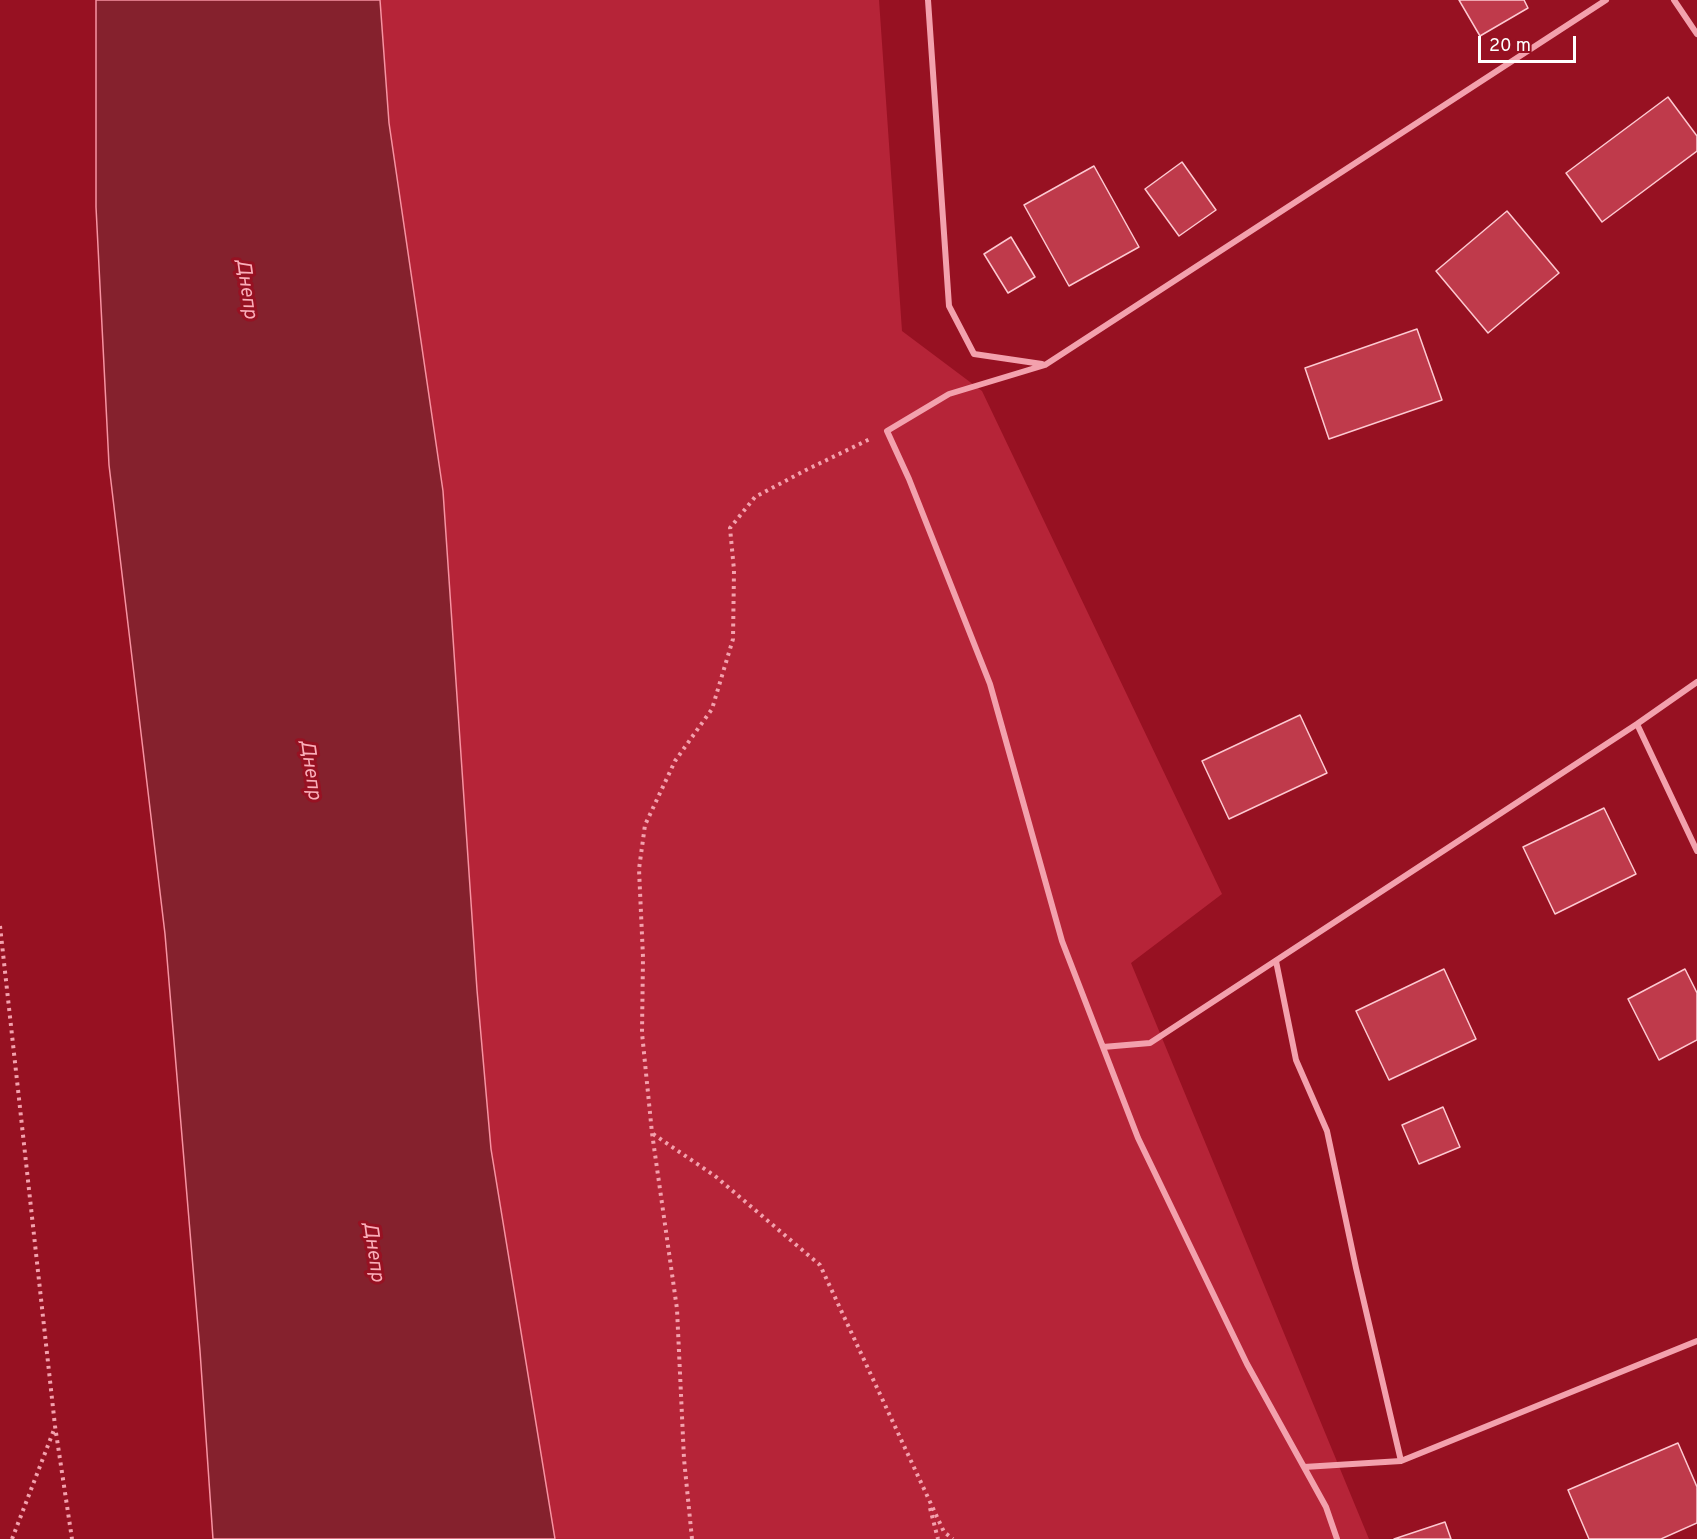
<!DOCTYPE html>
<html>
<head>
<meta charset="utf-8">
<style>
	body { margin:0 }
	#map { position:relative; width:1697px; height:1539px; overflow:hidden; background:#971122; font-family:Overpass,sans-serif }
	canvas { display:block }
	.scale { position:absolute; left:1478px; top:36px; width:98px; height:27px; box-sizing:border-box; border:3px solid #fff; border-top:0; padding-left:8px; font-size:18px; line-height:21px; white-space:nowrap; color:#fff; -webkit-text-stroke:4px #971122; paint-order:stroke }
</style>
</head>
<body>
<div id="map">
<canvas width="1697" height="1539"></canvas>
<div class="scale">20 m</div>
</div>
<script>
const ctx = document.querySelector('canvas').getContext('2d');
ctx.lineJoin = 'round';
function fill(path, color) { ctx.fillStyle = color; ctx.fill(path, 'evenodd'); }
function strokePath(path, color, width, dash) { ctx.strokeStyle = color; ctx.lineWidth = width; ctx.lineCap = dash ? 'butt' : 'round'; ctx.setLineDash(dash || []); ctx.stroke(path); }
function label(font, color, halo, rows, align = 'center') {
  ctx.font = font + ' Overpass,sans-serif'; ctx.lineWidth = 6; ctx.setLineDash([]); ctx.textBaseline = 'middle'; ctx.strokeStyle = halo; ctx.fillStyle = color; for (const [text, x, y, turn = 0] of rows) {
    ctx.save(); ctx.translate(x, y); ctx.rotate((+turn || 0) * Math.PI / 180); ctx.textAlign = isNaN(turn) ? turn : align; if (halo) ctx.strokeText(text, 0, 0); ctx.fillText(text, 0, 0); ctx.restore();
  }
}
const green = new Path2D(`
	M380,0H879L902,331L982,391L1222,894L1131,963L1369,1539H555L491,1149L477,990L443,491L389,123Z`);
const water = new Path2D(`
	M96,0H380L389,123L443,491L477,990L491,1149L555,1539H213L200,1351L165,934L109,465L96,207Z`);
const building = new Path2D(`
	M1459,0H1524L1528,8L1480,36Z
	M1668,97L1697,136V151L1602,222L1566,173Z
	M1182,162L1216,210L1179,236L1145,189Z
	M1094,166L1139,247L1069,286L1024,205Z
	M1507,211L1559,273L1488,333L1436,271Z
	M1011,237L1035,277L1008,293L984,254Z
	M1417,329L1442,400L1329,439L1305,368Z
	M1300,715L1327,773L1229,819L1202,761Z
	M1604,808L1636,874L1555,914L1523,847Z
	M1444,969L1476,1039L1389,1080L1356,1011Z
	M1685,969L1697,993V1040L1659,1060L1628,999Z
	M1443,1107L1460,1147L1419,1164L1402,1125Z
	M1678,1443L1697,1487V1523L1661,1539H1589L1568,1490Z
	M1445,1522L1451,1539H1394Z`);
const path = new Path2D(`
	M0,926L55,1426L72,1539
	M653,1134L715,1176L820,1265L944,1532L953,1539
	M930,1508L938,1539
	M12,1539L55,1427
	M692,1539L684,1459L677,1309L652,1133L642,1033L643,957L639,869L645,825L675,761L712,709L733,639L734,570L730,528L755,497L806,470L870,439`);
const minor = new Path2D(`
	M928,0L949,306L974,354L1042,364
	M1674,0L1697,34
	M1637,724L1697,851
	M1276,961L1296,1060L1327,1131L1356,1268L1401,1461
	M1103,1047L1150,1043L1637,724L1697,682
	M1304,1467L1401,1461L1697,1341
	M1337,1539L1326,1507L1247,1364L1138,1138L1062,941L990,684L909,479L887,431L949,394L1045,365L1606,0`);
const waterNames = [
	["Днепр",245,289,82],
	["Днепр",309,770,82],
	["Днепр",372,1252,82]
];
fill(green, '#b62438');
fill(water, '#85212d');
strokePath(water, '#f793a2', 1.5);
fill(building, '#bf3a4b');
strokePath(building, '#fdc9d1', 1.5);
strokePath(path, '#f3a1ad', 4, [3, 4.5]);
strokePath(minor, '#f3a1ad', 6);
label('italic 20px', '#faaeb9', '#971122', waterNames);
</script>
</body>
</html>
